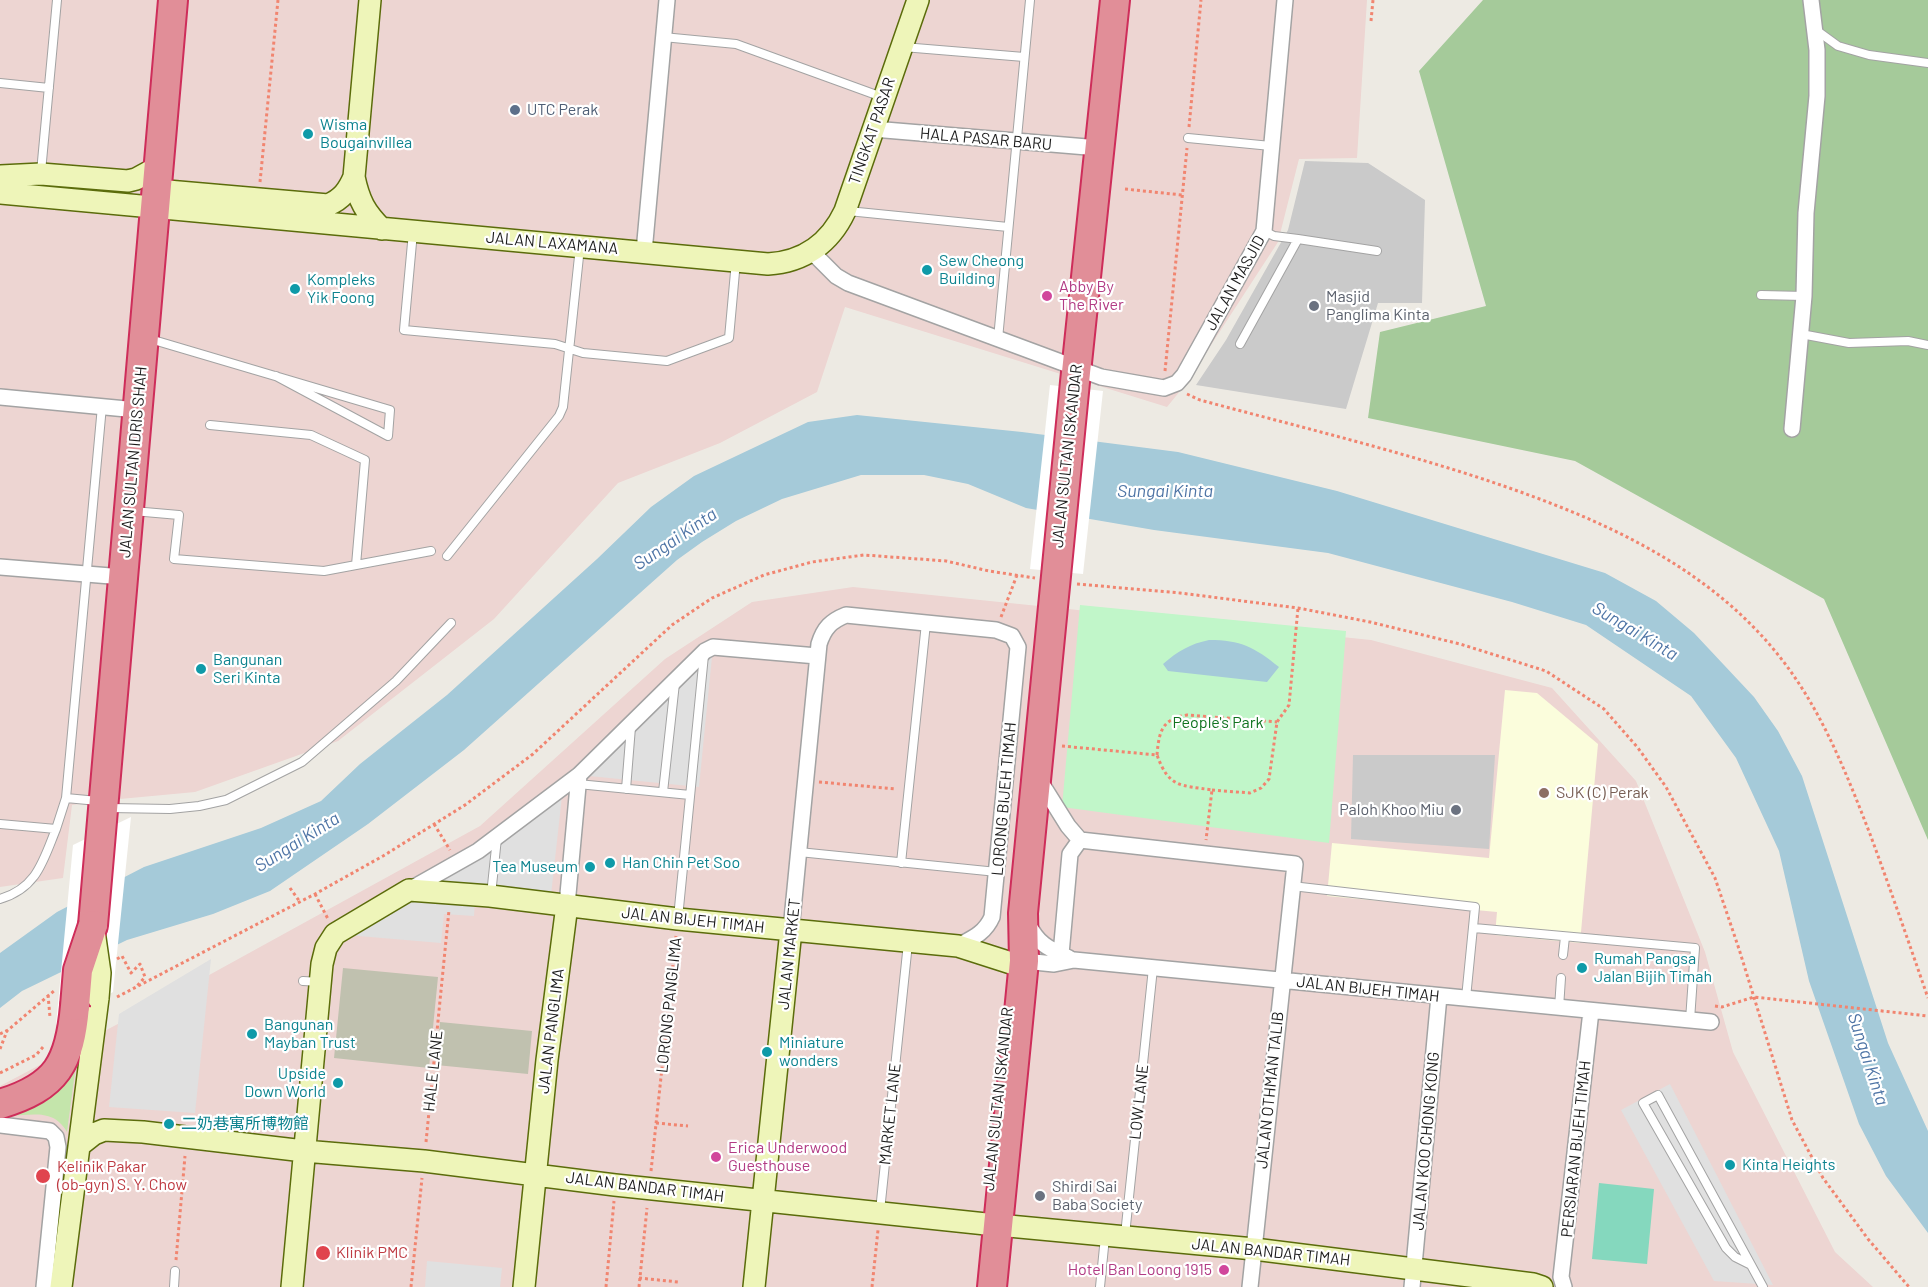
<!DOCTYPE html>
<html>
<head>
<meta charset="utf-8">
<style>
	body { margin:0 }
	canvas { display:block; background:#edeae3 }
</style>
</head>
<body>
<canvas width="1928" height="1287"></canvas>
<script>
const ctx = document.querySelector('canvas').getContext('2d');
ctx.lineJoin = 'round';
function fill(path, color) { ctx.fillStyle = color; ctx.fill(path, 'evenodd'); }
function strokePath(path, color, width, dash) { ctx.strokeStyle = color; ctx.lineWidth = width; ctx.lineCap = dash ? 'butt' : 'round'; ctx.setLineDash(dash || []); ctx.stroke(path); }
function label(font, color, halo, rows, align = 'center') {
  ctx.font = font + ' Barlow,"Noto Sans SC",sans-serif'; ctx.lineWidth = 4.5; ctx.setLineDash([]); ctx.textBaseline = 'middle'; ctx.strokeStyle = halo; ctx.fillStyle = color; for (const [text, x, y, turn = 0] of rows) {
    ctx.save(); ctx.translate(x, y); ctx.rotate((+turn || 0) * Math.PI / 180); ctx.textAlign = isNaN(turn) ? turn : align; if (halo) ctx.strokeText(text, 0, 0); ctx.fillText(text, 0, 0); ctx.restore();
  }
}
const commercial = new Path2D(`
	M0,0H1367L1357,158L1299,159L1278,242L1185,385L1167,407L845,307L817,392L720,443L618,483L494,619L338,741L195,792L109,800L72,805L63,878L0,887Z
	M853,587L1371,640L1552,688L1636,781L1705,952L1733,1052L1835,1252L1873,1287H0V1086L171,996L480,826L665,659L752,602Z`);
const education = new Path2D(`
	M1505,690L1537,693L1598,744L1580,943L1495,935L1497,912L1327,896L1332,843L1489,858Z`);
const religious = new Path2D(`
	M1305,161L1368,163L1425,200L1422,303H1378L1346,409L1196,385L1226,340L1288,230Z
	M1353,755H1495L1489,849L1351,839Z`);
const construction = new Path2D(`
	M343,968L438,977L429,1068L334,1058Z
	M440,1022L532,1031L528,1074L436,1065Z`);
const grass = new Path2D(`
	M75,1072L67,1132C54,1109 33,1115 10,1116C34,1104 55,1090 75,1072Z`);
const forest = new Path2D(`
	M1483,0H1928V840L1824,599L1575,461L1368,418L1380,332L1486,306L1419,71Z`);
const park = new Path2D(`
	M1080,605L1346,631L1329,843L1062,807Z`);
const pitch = new Path2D(`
	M1599,1183L1654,1189L1647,1264L1592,1259Z`);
const parking = new Path2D(`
	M713,647L699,787L579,775Z
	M563,787L550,904L475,901L474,916L444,914L441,943L335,934L409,890Z
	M211,959L195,1113L109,1107L119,1014Z
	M1670,1084L1773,1285L1714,1281L1621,1110Z
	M427,1261L502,1268L500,1287H425Z`);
const water = new Path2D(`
	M857,415L1022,432L1178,452L1337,491L1605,573L1656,601L1694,633L1754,697L1778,731L1802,776L1888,1043L1928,1131V1233L1886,1176L1859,1124L1809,981L1779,851L1736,758L1691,696L1586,625L1512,602L1328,553L1154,530L1026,508L968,484L924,475H861L782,499L736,521L702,542L677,560L464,750L368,824L270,891L213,914L127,940L22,991L0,1008V953L57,912L144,867L261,828L321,801L360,764L447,695L597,559L651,507L694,476L808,422Z
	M1209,640C1241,640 1254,647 1279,667L1267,682L1168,671L1163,664C1178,651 1190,644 1209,640Z`);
const pier = new Path2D(`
	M1050,385L1103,391L1083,574L1030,569Z
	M131,817L113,992L56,1025L73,845Z`);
const path = new Path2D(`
	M1371,21L1373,0
	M1189,127L1201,0
	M260,182L278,0
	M1125,189L1182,195
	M1165,371L1187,148
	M1187,394L1200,400C1296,426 1392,449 1486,480C1599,518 1712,566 1786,665C1824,716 1847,775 1870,834C1890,888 1909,943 1928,998
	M1077,584L1180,593L1298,608L1370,622L1460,644L1546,671L1604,709L1638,748L1666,787L1715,878L1739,949L1792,1120L1823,1178L1868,1239L1909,1287
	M1001,617L1017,575
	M1062,746L1157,755C1169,788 1180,785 1212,790L1206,840
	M1157,755C1159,731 1162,719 1187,715L1277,722
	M819,782L896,789
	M1212,790L1250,793L1261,788L1269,779L1277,722L1289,705L1298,608
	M434,824L450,850
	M290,888L300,902
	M315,894L328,919
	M117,959L122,956L131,973L140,964L145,977L137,986
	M48,995L50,1017
	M117,997L315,894L383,856L465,805L533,754L672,625L712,598L764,575L812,562L864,555L946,561L989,571L1035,578
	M1715,1006L1722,1007L1754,997L1928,1016
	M0,1034L8,1030L55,990
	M0,1049L7,1031
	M0,1073L36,1055L43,1047
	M656,1123L688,1126
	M426,1142L449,910
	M651,1171L676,936
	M176,1260L185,1156
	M639,1278L678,1282
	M411,1287L422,1178
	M606,1287L614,1201
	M639,1287L647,1208
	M872,1287L878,1230`);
const lane = new Path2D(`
	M1816,30L1838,46L1869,55L1928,63
	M663,37L736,44L882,97
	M903,47L1024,57
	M0,83L49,88
	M1188,138L1271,146
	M41,172L57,0
	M848,211L1008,227
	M413,232L404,330L555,344L583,353L667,361L729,338L736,261
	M1298,239L1377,251
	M1761,295L1804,296
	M1801,334L1849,343L1908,341L1928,345
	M150,339L390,410L388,436L276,376
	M998,339L1030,0
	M1240,344L1298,239L1274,236L1264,231
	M210,425L311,435L365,460L356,565
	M133,511L179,515L174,559L324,571L431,551
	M447,556L559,416L563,407L580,247
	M578,784L690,795
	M626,789L631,727
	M663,792L675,683
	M66,798L98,801
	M109,808L170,809L199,806L226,800L302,762L396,681L451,623
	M0,824L56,829L66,798L102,406
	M799,852L997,872
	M901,863L926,623
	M1292,886L1475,907L1466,998
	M491,895L497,838
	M0,899C37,888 43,861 56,829
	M678,918L704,655
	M1474,928L1695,948L1690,1020
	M1563,955L1565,937
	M303,981L320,982
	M1559,1008L1561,978
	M880,1211L908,943
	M1125,1235L1153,968
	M1751,1265L1735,1257L1726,1248L1643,1103L1658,1095L1751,1265L1763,1287
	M174,1287L175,1271
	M1100,1287L1105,1237`);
const street = new Path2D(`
	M873,129L1099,148
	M811,251L836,276L848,283L1101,377L1164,388L1177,383L1184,375L1264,231L1285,0
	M644,252L667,0
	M0,397L137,410
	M1792,429L1804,296L1806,213L1817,96V50L1811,0
	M0,567L123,577
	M1038,778L1068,826L1080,840L1295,864L1250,1287
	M409,890L478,851L579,775L705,651L713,647L817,656
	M567,905L579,775
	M1027,922C1038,944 1047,948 1069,958
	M791,930L819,644C824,628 831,621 846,615L996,630L1012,636L1018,647L992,917C985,933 973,938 958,946
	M1061,954L1070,854L1080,840
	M1024,961L1054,964L1074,960L1711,1022
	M0,1125L50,1131L56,1137L58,1147L44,1287
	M1412,1287L1439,996
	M1564,1287L1561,1277L1591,1011`);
const secondary = new Path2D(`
	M370,0L354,177C359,201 365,212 382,229
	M0,176L41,174L128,181L136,179L158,167
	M156,190L328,205C342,199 348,191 354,177
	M0,193L768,264C804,262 830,243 845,211L918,0
	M80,1145L94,1134L104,1130L143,1132L304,1151L424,1161L615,1185L986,1224
	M998,1225L1254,1249L1533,1284L1542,1287
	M61,1287L98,998
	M292,1287L322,964L326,948L335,934L409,890L490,896L678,919L958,946L1011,963
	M524,1287L547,1060L567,905
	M754,1287L791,930`);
const highway = new Path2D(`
	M93,925L173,0
	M0,1104C57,1087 70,1063 75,1006
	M992,1287L1024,961L1023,913L1075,382L1115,0`);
const secondaryBridge = new Path2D(`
	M94,931L100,973L98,998`);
const highwayBridge = new Path2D(`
	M75,1006L78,970L93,925`);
const markers = [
	[515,110,6,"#5c6f8a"],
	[308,134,6,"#0f9aa8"],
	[927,270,6,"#0f9aa8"],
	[295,289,6,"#0f9aa8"],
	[1047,296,6,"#d1479c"],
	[1314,306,6,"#6b7280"],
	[201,669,6,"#0f9aa8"],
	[1544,793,6,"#8d6e63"],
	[1456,810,6,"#6b7280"],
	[610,863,6,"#0f9aa8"],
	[590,867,6,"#0f9aa8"],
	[1582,968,6,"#0f9aa8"],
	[252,1034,6,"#0f9aa8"],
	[767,1052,6,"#0f9aa8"],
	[338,1083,6,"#0f9aa8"],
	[169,1124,6,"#0f9aa8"],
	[716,1157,6,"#d1479c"],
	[1730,1165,6,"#0f9aa8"],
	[43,1176,8,"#e0444e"],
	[1040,1196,6,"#6b7280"],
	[323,1253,8,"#e0444e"],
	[1224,1270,6,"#d1479c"]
];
const serviceNames = [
	["UTC Perak",527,110]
];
const cultureNames = [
	["Wisma",320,125],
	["Bougainvillea",320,143],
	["Sew Cheong",939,261],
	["Building",939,279],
	["Kompleks",307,280],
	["Yik Foong",307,298],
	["Bangunan",213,660],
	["Seri Kinta",213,678],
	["Han Chin Pet Soo",622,863],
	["Tea Museum",578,867,"right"],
	["Rumah Pangsa",1594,959],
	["Jalan Bijih Timah",1594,977],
	["Bangunan",264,1025],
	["Mayban Trust",264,1043],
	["Miniature",779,1043],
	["wonders",779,1061],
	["Upside",326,1074,"right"],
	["Down World",326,1092,"right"],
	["二奶巷寓所博物館",181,1124],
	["Kinta Heights",1742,1165]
];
const streetNames = [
	["TINGKAT PASAR",872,131,-71],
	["HALA PASAR BARU",986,139,5],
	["JALAN LAXAMANA",552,243,5],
	["JALAN MASJID",1235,283,-61],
	["JALAN SULTAN ISKANDAR",1067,456,-84],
	["JALAN SULTAN IDRIS SHAH",133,462,-85],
	["LORONG BIJEH TIMAH",1004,799,-85],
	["JALAN BIJEH TIMAH",693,920,6],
	["JALAN MARKET",789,954,-84],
	["JALAN BIJEH TIMAH",1368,989,6],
	["LORONG PANGLIMA",669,1005,-84],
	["JALAN PANGLIMA",551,1031,-83],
	["HALE LANE",433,1071,-84],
	["JALAN OTHMAN TALIB",1270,1090,-84],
	["JALAN SULTAN ISKANDAR",998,1099,-84],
	["LOW LANE",1139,1102,-84],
	["MARKET LANE",890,1114,-84],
	["JALAN KOO CHONG KONG",1426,1141,-85],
	["PERSIARAN BIJEH TIMAH",1576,1149,-84],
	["JALAN BANDAR TIMAH",645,1187,7],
	["JALAN BANDAR TIMAH",1271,1252,6]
];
const hotelNames = [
	["Abby By",1059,287],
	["The River",1059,305],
	["Erica Underwood",728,1148],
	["Guesthouse",728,1166],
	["Hotel Ban Loong 1915",1212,1270,"right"]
];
const worshipNames = [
	["Masjid",1326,297],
	["Panglima Kinta",1326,315],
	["Paloh Khoo Miu",1444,810,"right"],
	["Shirdi Sai",1052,1187],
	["Baba Society",1052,1205]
];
const parkNames = [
	["People's Park",1218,723]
];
const educationNames = [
	["SJK (C) Perak",1556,793]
];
const healthNames = [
	["Kelinik Pakar",57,1167],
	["(ob-gyn) S. Y. Chow",57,1185],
	["Klinik PMC",336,1253]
];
const waterNames = [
	["Sungai Kinta",1165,491],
	["Sungai Kinta",675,539,-34],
	["Sungai Kinta",1635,631,31],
	["Sungai Kinta",297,842,-32],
	["Sungai Kinta",1868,1059,72]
];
fill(commercial, '#edd5d2');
fill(education, '#fbfddc');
fill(religious, '#cacaca');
fill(construction, '#c0c1af');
fill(grass, '#c4e5ab');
fill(forest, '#a5ca9a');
fill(park, '#c1f6c9');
fill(pitch, '#85d8be');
fill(parking, '#e0e0e0');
fill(water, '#a5cad9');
fill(pier, '#fff');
strokePath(lane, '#a3a3a3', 10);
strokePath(street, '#a3a3a3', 18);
strokePath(secondary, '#5b6c0b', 24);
strokePath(highway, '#ce2d5a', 32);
strokePath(path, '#f18570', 3, [3, 3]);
strokePath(lane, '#fff', 8);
strokePath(street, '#fff', 15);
strokePath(secondary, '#eef5b9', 21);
strokePath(highway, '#e18e98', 28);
strokePath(secondaryBridge, '#5b6c0b', 24, []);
strokePath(highwayBridge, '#ce2d5a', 32, []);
strokePath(secondaryBridge, '#eef5b9', 21);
strokePath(highwayBridge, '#e18e98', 28);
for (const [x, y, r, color] of markers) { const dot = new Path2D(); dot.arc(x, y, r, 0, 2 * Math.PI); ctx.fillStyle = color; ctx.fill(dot); strokePath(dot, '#fff', 2); }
label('16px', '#4e5e75', '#fff', serviceNames, 'left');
label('16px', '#0d838f', '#fff', cultureNames, 'left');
label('16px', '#1c1c1c', '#fff', streetNames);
label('16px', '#b23c85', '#fff', hotelNames, 'left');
label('16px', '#5b616d', '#fff', worshipNames, 'left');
label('16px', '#117420', '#fff', parkNames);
label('16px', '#785e54', '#fff', educationNames, 'left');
label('16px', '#be3a42', '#fff', healthNames, 'left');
label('italic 18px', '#4f75a6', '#fff', waterNames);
</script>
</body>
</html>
